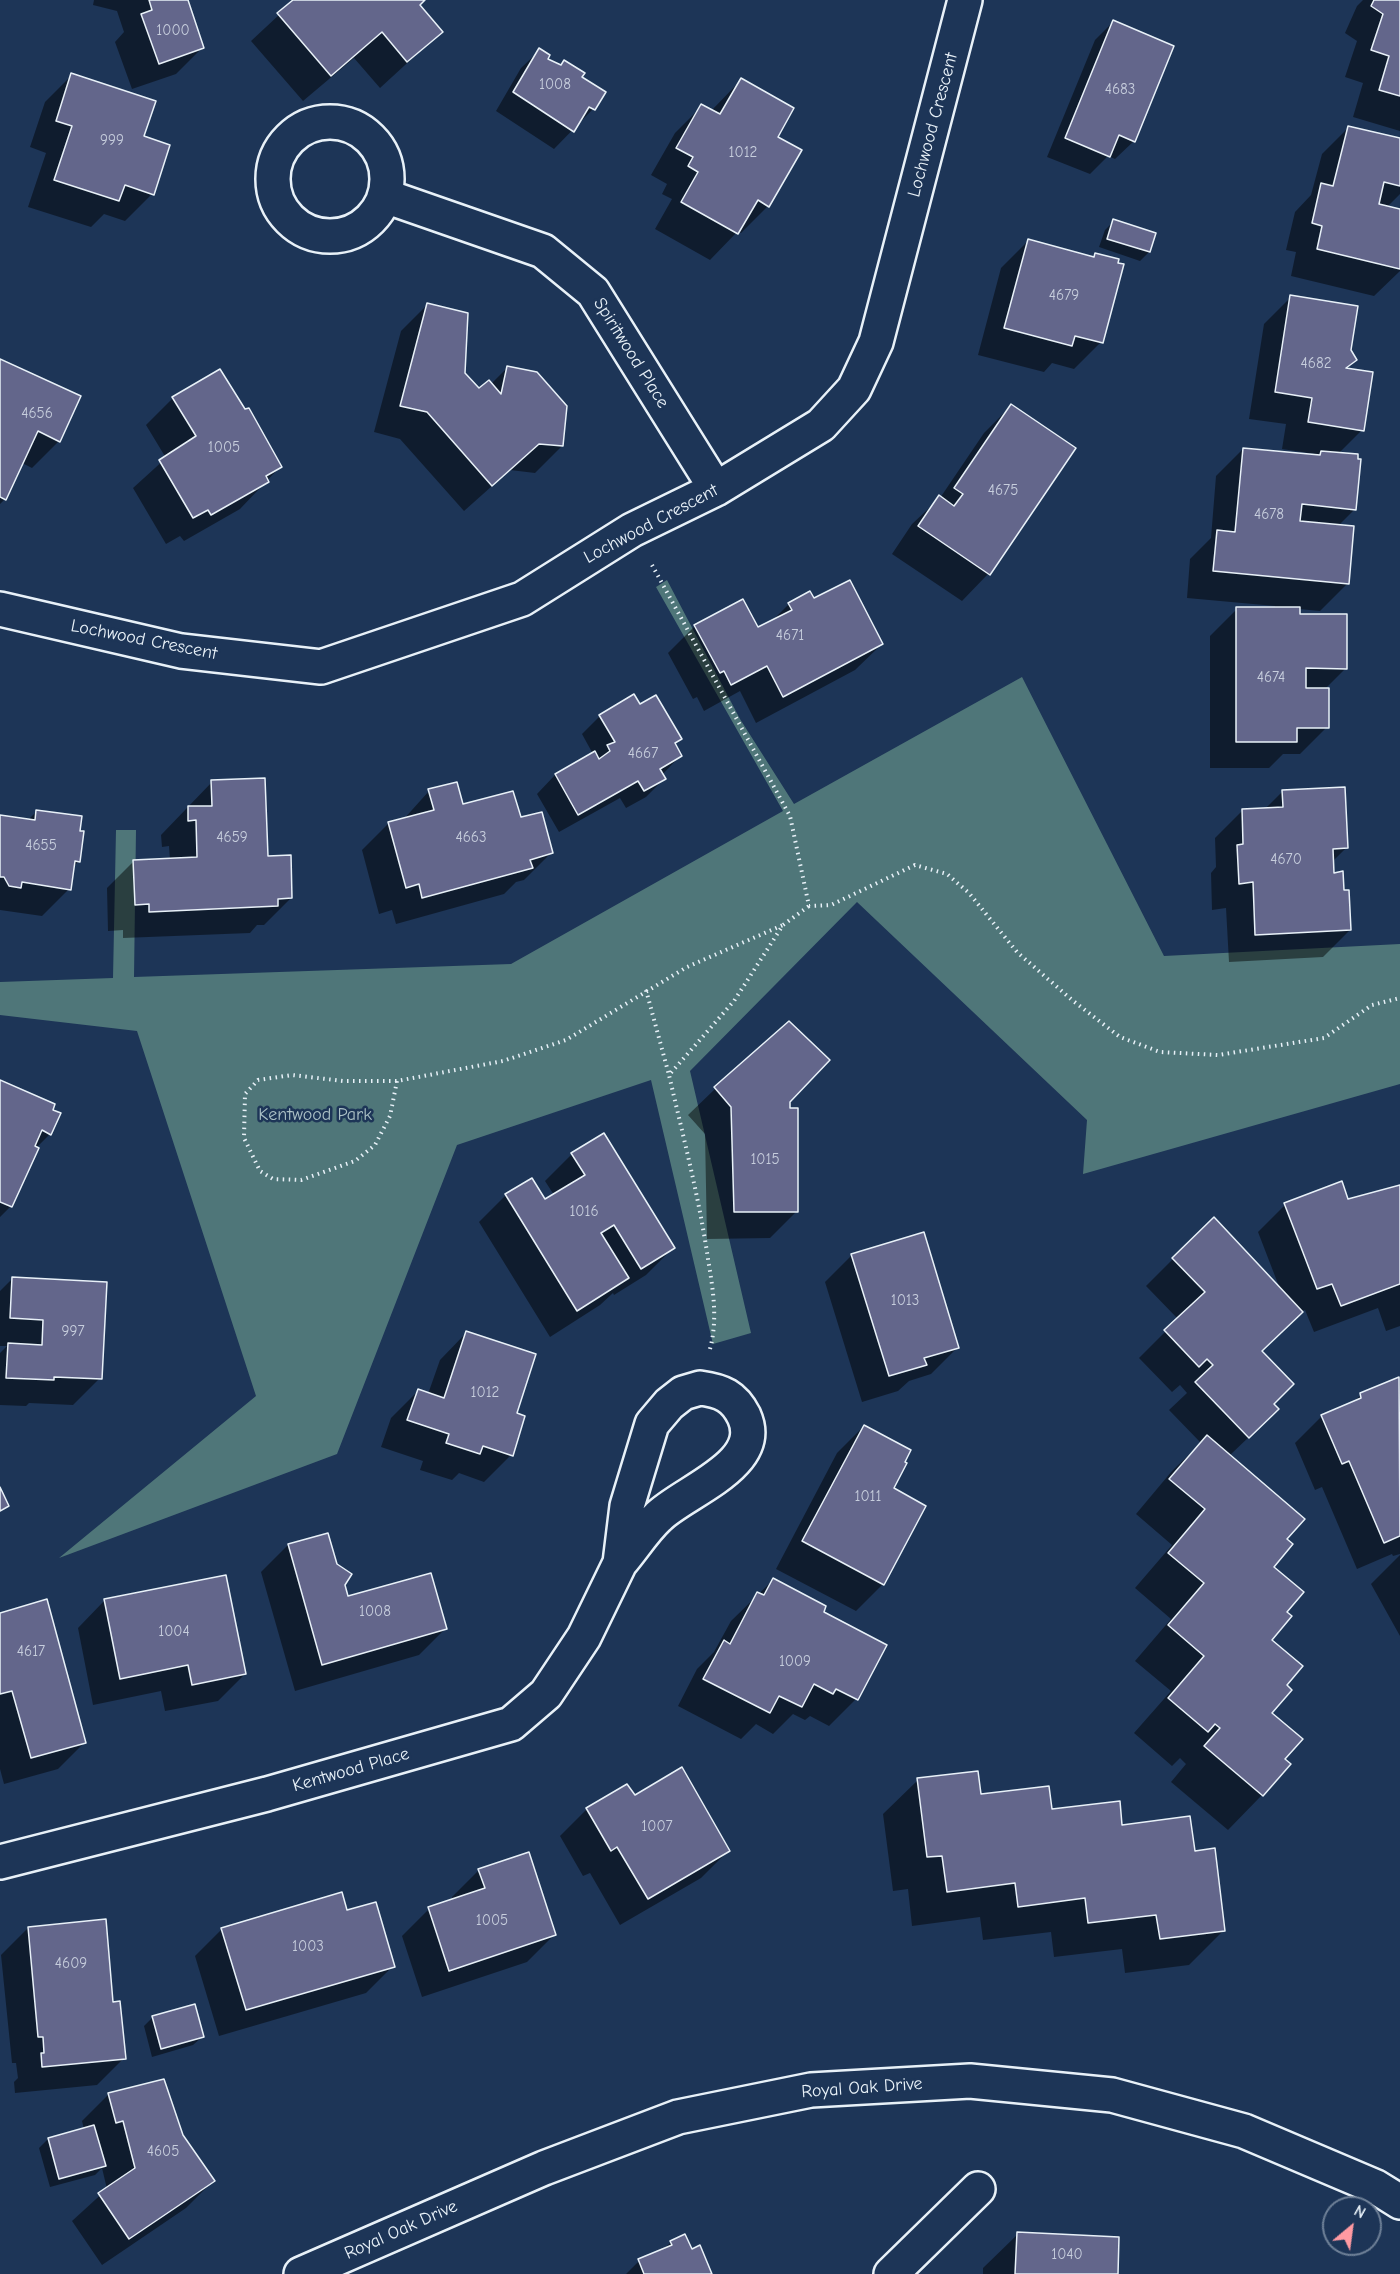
<!DOCTYPE html>
<html>
<head>
<meta charset="utf-8">
<style>
	body { margin:0 }
	#map { position:relative; width:1400px; height:2274px; overflow:hidden; background:#1d3557; font-family:"Comic Neue",sans-serif }
	canvas { display:block }
	.north { position:absolute; left:1322px; top:2196px; width:60px; height:60px; box-sizing:border-box; background:#1d3557; border:2px solid #6e8097; border-radius:50%; rotate:29deg; font-size:16px; font-weight:700; line-height:24px; text-align:center; color:#e8f1f8 }
	.north::after { content:''; display:block; margin:auto; width:21px; height:27px; background:#ff9aa2; clip-path:polygon(50% 0,100% 100%,50% 72%,0 100%) }
</style>
</head>
<body>
<div id="map">
<canvas width="1400" height="2274"></canvas>
<div class="north">N</div>
</div>
<script>
const ctx = document.querySelector('canvas').getContext('2d');
ctx.lineJoin = 'round';
function fill(path, color) { ctx.fillStyle = color; ctx.fill(path, 'evenodd'); }
function strokePath(path, color, width, dash) { ctx.strokeStyle = color; ctx.lineWidth = width; ctx.lineCap = dash ? 'butt' : 'round'; ctx.setLineDash(dash || []); ctx.stroke(path); }
function label(font, color, halo, rows, align = 'center') {
  ctx.font = font + ' "Comic Neue",sans-serif'; ctx.lineWidth = 5; ctx.setLineDash([]); ctx.textBaseline = 'middle'; ctx.strokeStyle = halo; ctx.fillStyle = color; for (const [text, x, y, turn = 0] of rows) {
    ctx.save(); ctx.translate(x, y); ctx.rotate((+turn || 0) * Math.PI / 180); ctx.textAlign = isNaN(turn) ? turn : align; if (halo) ctx.strokeText(text, 0, 0); ctx.fillText(text, 0, 0); ctx.restore();
  }
}
const green = new Path2D(`
	M667,580L740,719L794,804L1022,677L1164,956L1400,944V1084L1083,1174L1087,1120L857,902L690,1071L751,1333L713,1344L651,1080L457,1145L337,1454L59,1558L256,1396L137,1031L0,1015V982L113,978L116,830H136L134,977L511,964L783,811L656,587Z`);
const shadow = new Path2D(`
	M94,0H186L203,47L176,74L132,89L115,42L124,32L117,11L93,5Z
	M295,0H424L418,5L441,32L380,88L354,58L303,101L251,41Z
	M1363,0H1400V131L1353,117L1363,83L1345,77L1357,41L1345,33L1357,6Z
	M1113,22L1134,141L1115,159L1108,156L1090,174L1047,157L1095,40Z
	M540,50L546,60L580,78L593,109L554,149L496,111L521,68Z
	M72,75L142,137L152,194L125,221L104,214L91,227L28,207L46,153L30,147L45,102Z
	M741,80L776,137L768,206L741,233L738,231L710,260L655,229L672,199L662,194L667,184L651,175L675,133L702,106L711,111Z
	M1349,127L1400,140V194L1387,207L1400,211V271L1374,296L1291,276L1296,252L1286,250L1295,212L1311,195L1322,154Z
	M1114,221L1154,234L1149,252L1140,261L1099,247L1105,230Z
	M1028,241L1092,258L1096,254L1101,342L1074,369L1052,363L1044,372L978,355L1001,268Z
	M1291,297L1349,350L1355,360L1346,369L1362,430L1338,454L1355,509L1338,526L1347,584L1320,611L1299,609V615L1346,668L1324,690L1327,727L1300,754H1283L1269,768H1210V636L1237,609L1275,608V606L1187,598L1190,559L1211,538L1216,476L1243,449L1315,456V454L1282,449L1286,424L1249,419L1264,324Z
	M428,304L464,374L479,390L491,384L508,367L562,446L535,473L510,470L464,511L400,439L374,432L401,331Z
	M0,361L59,441L32,468L22,463L5,499L0,504Z
	M219,371L280,467L240,509L184,541L180,536L166,544L133,488L166,458L146,425L172,399Z
	M1011,406L1074,449L988,574L962,601L892,554L912,524L940,498L984,433Z
	M814,600L882,644L855,670L756,723L740,691L704,711L697,697L693,699L668,653L695,626L758,630L770,623L789,604Z
	M639,706L680,739L674,745L680,756L662,775L664,779L646,797L626,808L620,798L559,832L537,794L555,775L593,754L582,734L600,716Z
	M212,782L267,858L291,898L264,925H257L250,933L123,938V930L108,931L107,888L134,861L170,860L169,846L162,847L161,835Z
	M429,791L462,806L520,819L551,853L524,880L516,882L504,894L396,924L392,910L379,914L362,850L389,823L403,820Z
	M1283,791L1347,847L1332,862L1333,875L1343,892L1350,930L1323,957L1229,962L1226,908L1212,910L1211,873L1216,867L1215,838L1242,811L1264,810Z
	M37,811L79,832V861L72,868L69,889L42,916L0,910V817L27,821Z
	M789,1023L788,1102L797,1211L770,1238L707,1239L705,1134L688,1115L715,1089Z
	M0,1081L50,1134L36,1148L11,1206L0,1217Z
	M572,1154L673,1248L646,1275L614,1295L613,1293L600,1305L550,1337L479,1222L506,1195L545,1201L554,1195L545,1181Z
	M1400,1186V1326L1386,1331L1378,1308L1314,1332L1305,1310L1302,1311L1261,1352L1272,1404L1250,1436L1229,1456L1285,1539L1272,1567L1285,1612L1270,1640L1284,1685L1270,1713L1283,1759L1262,1795L1228,1830L1171,1782L1186,1764L1180,1758L1172,1766L1134,1733L1171,1691L1135,1661L1171,1619L1135,1588L1172,1545L1136,1514L1172,1471L1201,1443L1169,1410L1187,1393L1180,1385L1172,1392L1139,1358L1178,1319L1146,1286L1173,1259L1280,1289L1258,1232L1285,1205L1347,1201Z
	M852,1255L958,1347L931,1374L909,1381L898,1391L862,1402L825,1282Z
	M12,1279L100,1378L73,1405L29,1403L26,1406L0,1405V1353L7,1346H0V1291Z
	M466,1333L515,1414L511,1455L484,1482L459,1473L452,1480L420,1470L423,1461L381,1447L391,1418L418,1391L428,1394L440,1360Z
	M1398,1379L1400,1384V1554L1393,1556L1392,1554L1357,1569L1322,1487L1315,1490L1295,1443L1322,1416L1352,1403L1361,1395Z
	M864,1426L892,1489L883,1584L856,1611L776,1569L837,1453Z
	M327,1535L347,1598L446,1628L419,1655L295,1691L261,1572L288,1545Z
	M1400,1555V1636L1371,1584Z
	M773,1580L822,1612L856,1699L829,1726L810,1716L805,1720L793,1714L773,1734L756,1724L741,1739L678,1706L697,1669L714,1652L731,1621Z
	M104,1601L245,1674L218,1701L165,1711L161,1691L93,1705L78,1628Z
	M0,1614L85,1742L58,1769L4,1784L0,1769Z
	M918,1780L980,1796L1051,1811L1193,1853L1224,1930L1189,1965L1125,1973L1122,1949L1054,1957L1051,1932L983,1940L980,1917L912,1926L908,1889L893,1891L883,1814Z
	M634,1797L728,1851L701,1878L620,1925L590,1873L583,1876L560,1836L587,1809Z
	M479,1870L554,1935L527,1962L422,1997L402,1936L429,1909L453,1901L452,1897Z
	M346,1912L393,1966L366,1993L219,2036L195,1956L222,1929Z
	M28,1928L112,2004L124,2058L97,2085L15,2093L14,2082L18,2078L16,2063H12L1,1955Z
	M153,2017L202,2037L193,2045L152,2057L144,2026Z
	M109,2094L182,2135L213,2181L186,2208L102,2265L72,2221L107,2189L102,2168L95,2175L50,2187L39,2148L48,2139L84,2129L82,2121Z
	M1018,2234L1116,2274H983V2268Z
	M685,2236L691,2251L711,2274H626L639,2261L662,2251L670,2243Z`);
const building = new Path2D(`
	M149,0H188L204,48L159,64L141,14L152,10Z
	M293,0H425L420,5L443,32L407,62L382,32L331,76L277,13Z
	M1374,0H1400V96L1379,90L1389,56L1371,50L1383,14L1371,6Z
	M1113,20L1174,46L1135,142L1119,135L1110,157L1065,138Z
	M539,48L550,55L548,59L561,65L564,60L585,73L582,77L606,92L595,110L589,107L574,132L513,92Z
	M71,73L156,101L144,136L170,145L154,195L125,185L119,201L54,180L72,126L56,121Z
	M741,78L794,108L778,137L802,150L769,207L758,200L738,234L681,202L698,172L688,166L693,157L676,148L701,104L720,114Z
	M1348,126L1400,138V186L1384,182L1379,204L1400,209V269L1317,249L1322,226L1312,223L1321,183L1333,186Z
	M1113,219L1156,233L1150,252L1107,239Z
	M1028,239L1094,257L1095,253L1119,259L1118,263L1124,264L1103,343L1075,336L1072,346L1004,328Z
	M1290,295L1358,306L1351,350L1357,360L1346,368L1373,372L1364,431L1308,422L1312,398L1275,392Z
	M427,303L468,313L465,373L479,388L489,380L501,394L507,366L537,372L567,406L563,446L539,444L492,486L427,412L400,406Z
	M0,359L81,396L60,442L38,431L6,500L0,497Z
	M220,369L245,409L249,408L282,467L266,476L269,482L211,515L208,510L193,518L159,460L196,436L172,397Z
	M1011,404L1076,448L990,575L918,526L939,495L954,506L963,494L954,488Z
	M1243,448L1320,455L1321,451L1358,454V459H1361L1356,510L1302,504L1300,521L1354,526L1349,584L1213,571L1217,530L1235,532Z
	M850,580L883,644L783,697L767,666L731,685L724,671L720,673L694,625L743,599L758,627L792,610L788,603L810,591L814,598Z
	M1236,607H1300V614H1347V669L1306,668V688H1329V728H1297V742H1236Z
	M634,694L640,704L656,695L682,739L675,743L682,756L660,769L666,779L644,791L638,781L578,815L555,774L595,751L599,759L610,751L607,745L615,742L599,715Z
	M265,778L268,856L291,855L292,898L278,899V906L149,912V904L135,905L133,860L197,857L196,820L188,821V806H212L211,780Z
	M457,782L463,804L513,791L521,817L542,812L553,853L530,860L533,868L422,898L419,884L406,888L388,822L434,810L428,789Z
	M1345,787L1348,848L1333,849L1334,873L1343,871L1344,890H1349L1351,930L1255,935L1253,882L1239,884L1237,845L1243,844L1242,809L1283,807L1282,790Z
	M36,810L82,816L80,831H84L80,862L75,861L71,890L22,882L21,888L9,886L4,877H0V815L35,820Z
	M789,1021L830,1060L790,1102V1108H798V1212H734L731,1107L714,1087Z
	M0,1080L55,1104L53,1110L61,1113L51,1135L42,1130L35,1146L39,1148L12,1207L0,1202Z
	M604,1133L675,1248L641,1269L614,1225L601,1233L629,1278L577,1311L505,1194L532,1178L545,1199L585,1175L571,1153Z
	M1342,1181L1348,1199L1400,1185V1284L1341,1306L1332,1284L1317,1289L1284,1203Z
	M1214,1217L1303,1312L1262,1351L1294,1384L1274,1404L1279,1409L1249,1438L1195,1382L1213,1365L1207,1359L1199,1367L1164,1330L1205,1292L1172,1258Z
	M924,1232L959,1348L924,1358L927,1365L889,1376L851,1254Z
	M12,1277L107,1282L102,1379L54,1377V1380L6,1378L8,1343L42,1345L43,1320L10,1318Z
	M466,1331L536,1354L517,1413L525,1416L513,1456L483,1446L480,1454L446,1443L449,1434L407,1420L418,1389L444,1398Z
	M1399,1377L1400,1536L1384,1543L1349,1461L1342,1464L1321,1415L1361,1398L1360,1393Z
	M864,1425L911,1450L905,1462L907,1463L894,1488L926,1506L884,1585L802,1541Z
	M1207,1435L1305,1519L1287,1539L1293,1544L1274,1567L1304,1592L1287,1612L1292,1616L1272,1640L1303,1666L1287,1685L1292,1690L1272,1713L1303,1739L1285,1759L1291,1764L1263,1796L1204,1746L1220,1728L1215,1724L1208,1732L1168,1698L1204,1656L1168,1625L1204,1583L1168,1553L1205,1509L1169,1479Z
	M0,1487L9,1506L0,1511Z
	M328,1533L337,1564L352,1574L345,1585L348,1596L431,1573L447,1629L322,1665L288,1544Z
	M226,1575L246,1674L192,1685L188,1665L120,1679L104,1599Z
	M773,1578L826,1606L824,1612L887,1645L858,1700L836,1689L833,1694L814,1684L802,1707L779,1696L770,1713L703,1679L724,1640L730,1644L757,1592L764,1595Z
	M47,1599L86,1743L31,1758L12,1691L0,1694V1613Z
	M682,1767L730,1851L648,1899L617,1847L611,1851L586,1808L627,1784L635,1795Z
	M978,1771L981,1794L1049,1786L1052,1809L1120,1801L1122,1825L1190,1816L1195,1851L1215,1848L1225,1931L1160,1939L1156,1915L1088,1923L1085,1898L1018,1907L1015,1883L947,1892L942,1856L927,1857L917,1778Z
	M529,1852L556,1935L449,1971L428,1907L485,1888L478,1869Z
	M342,1892L347,1910L376,1902L395,1967L246,2010L221,1928Z
	M106,1919L113,2002L120,2001L126,2059L42,2067L41,2053H44L43,2037H38L28,1927Z
	M195,2004L204,2037L161,2049L152,2016Z
	M164,2079L183,2135L215,2181L129,2239L98,2193L135,2168L123,2121L116,2123L108,2093Z
	M94,2125L106,2166L59,2179L48,2138Z
	M1017,2232L1119,2237L1118,2274H1015Z
	M685,2234L692,2249L700,2245L712,2274H644L638,2259L672,2245L670,2241Z`);
const path = new Path2D(`
	M652,565L790,816L809,906L831,905L915,865L947,874L969,893L1017,952L1072,1000L1120,1037L1160,1052L1218,1055L1324,1038L1372,1005L1400,998
	M646,990L669,1075
	M397,1081L390,1116L375,1145L355,1161L301,1180L273,1179L260,1171L244,1138L245,1094L258,1080L292,1075L343,1081H397L503,1061L566,1040L687,967L783,925
	M710,1349C718,1319 713,1289 708,1259C699,1197 683,1136 669,1075L734,1001L783,925L809,906`);
const minor = new Path2D(`
	M273 179a57 57 0 1 1 114 0a57 57 0 1 1-114 0Z
	M385,196L543,251L593,292L716,489
	M0,609L181,651L321,667L522,599L632,530L716,489L821,425L854,389L876,342L965,0
	M700,1388C722,1391 734,1396 744,1416C766,1465 684,1491 658,1517C644,1530 633,1548 620,1563L627,1506L652,1424L669,1404L683,1393Z
	M0,1862L267,1794L511,1724L546,1694L584,1637L620,1563
	M891,2274L978,2189`);
const secondary = new Path2D(`
	M301,2274L544,2168L678,2117L811,2090L970,2081L1112,2095L1244,2131L1376,2187L1400,2202`);
const numberNames = [
	["1000",173,31],
	["1008",555,85],
	["4683",1120,90],
	["999",112,141],
	["1012",743,153],
	["4679",1064,296],
	["4682",1316,364],
	["4656",37,414],
	["1005",224,448],
	["4675",1003,491],
	["4678",1269,515],
	["4671",790,636],
	["4674",1271,678],
	["4667",643,754],
	["4659",232,838],
	["4663",471,838],
	["4655",41,846],
	["4670",1286,860],
	["1015",765,1160],
	["1016",584,1212],
	["1013",905,1301],
	["997",73,1332],
	["1012",485,1393],
	["1011",868,1497],
	["1008",375,1612],
	["1004",174,1632],
	["4617",31,1652],
	["1009",795,1662],
	["1007",657,1827],
	["1005",492,1921],
	["1003",308,1947],
	["4609",71,1964],
	["4605",163,2152],
	["1040",1067,2255]
];
const streetNames = [
	["Lochwood Crescent",933,125,-75],
	["Spiritwood Place",631,353,58],
	["Lochwood Crescent",651,524,-28],
	["Lochwood Crescent",144,640,11],
	["Kentwood Place",351,1770,-16],
	["Royal Oak Drive",862,2088,-4],
	["Royal Oak Drive",401,2230,-24]
];
const parkNames = [
	["Kentwood Park",315,1115]
];
fill(green, '#4f7679');
fill(shadow, '#0007');
fill(building, '#63668b');
strokePath(building, '#e8f1f8', 1.5);
strokePath(minor, '#e8f1f8', 38);
strokePath(secondary, '#e8f1f8', 38);
strokePath(path, '#e8f1f8', 4, [1.5, 4.5]);
strokePath(minor, '#1d3557', 33);
strokePath(secondary, '#1d3557', 33);
label('15px', '#c7cedd', null, numberNames);
label('18px', '#e8f1f8', '#1d3557', streetNames);
label('18px', '#abc0c5', '#1d3557', parkNames);
</script>
</body>
</html>
